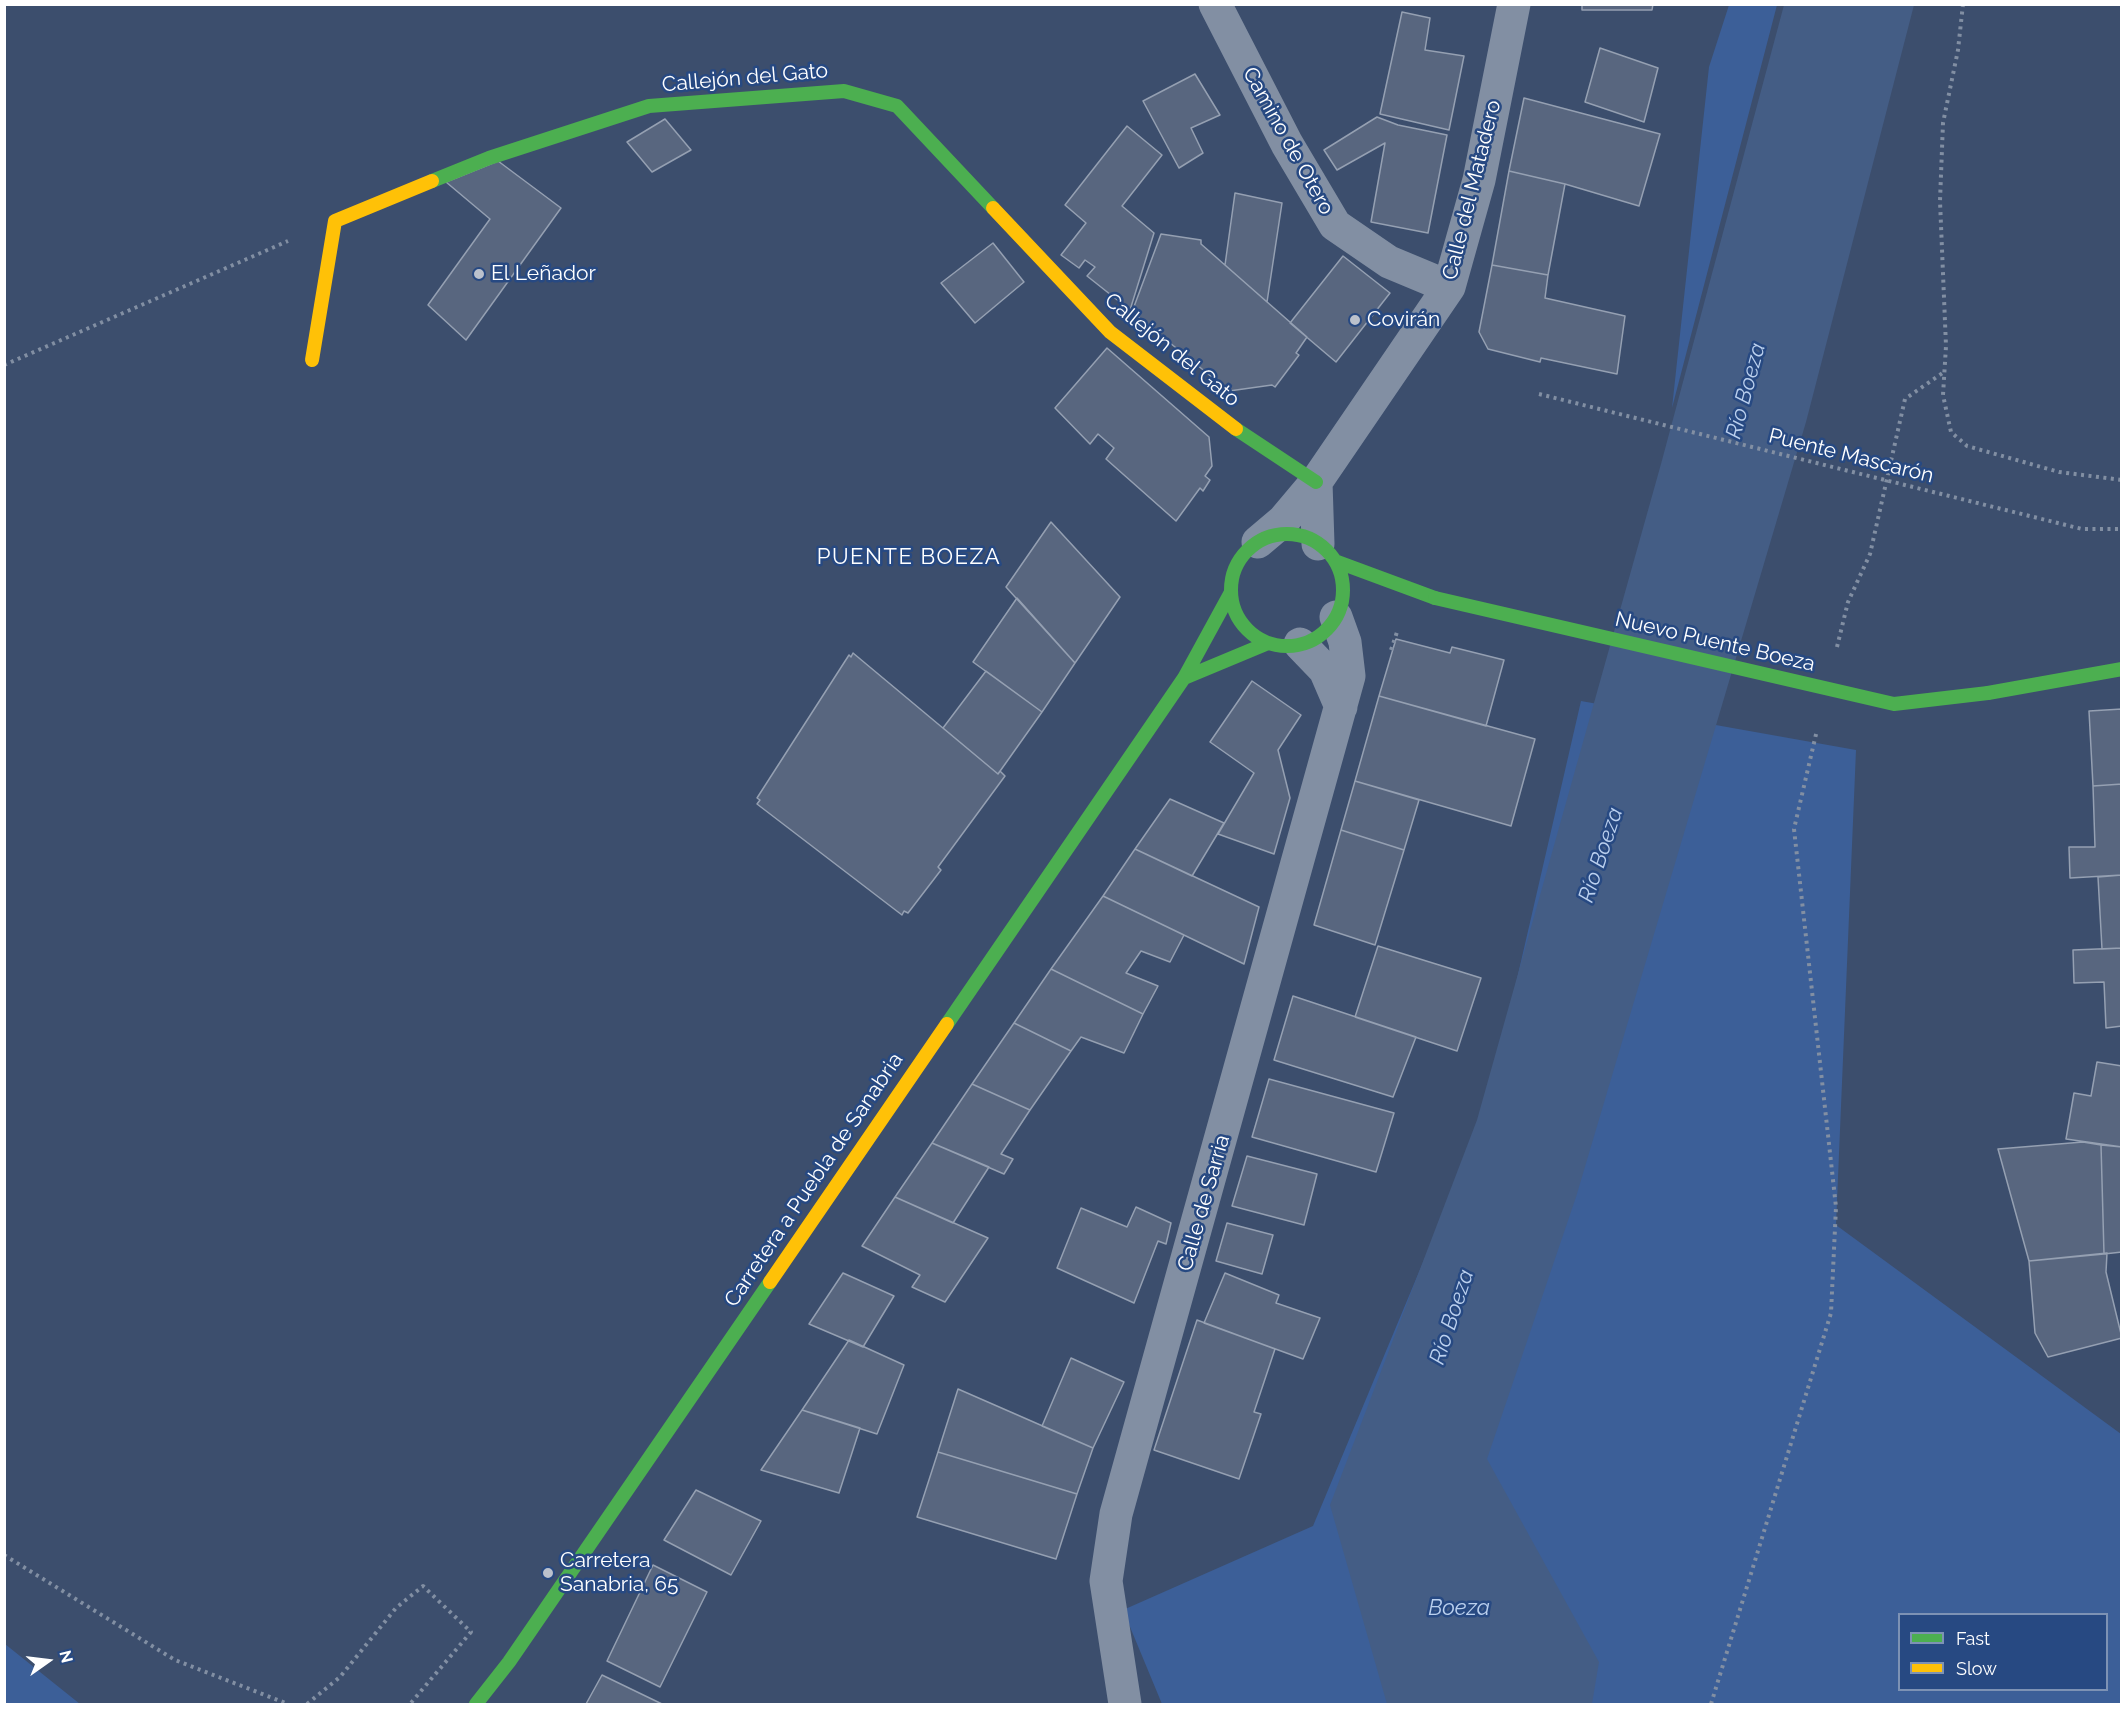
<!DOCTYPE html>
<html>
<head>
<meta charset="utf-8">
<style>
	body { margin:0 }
	#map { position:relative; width:2126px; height:1709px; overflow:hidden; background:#3c4e6d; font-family:Raleway,sans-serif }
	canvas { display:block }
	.frame { position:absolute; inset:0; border:6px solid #fff; pointer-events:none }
	.legend { position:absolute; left:1898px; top:1613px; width:210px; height:78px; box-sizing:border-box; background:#274982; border:2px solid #7d92b4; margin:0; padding:8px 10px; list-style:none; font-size:18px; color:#fff }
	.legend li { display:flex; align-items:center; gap:12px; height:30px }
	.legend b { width:30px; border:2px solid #7d92b4 }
	.north { position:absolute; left:18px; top:1631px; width:60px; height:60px; -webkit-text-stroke:4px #274982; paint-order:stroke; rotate:76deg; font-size:16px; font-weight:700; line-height:24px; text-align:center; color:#fff }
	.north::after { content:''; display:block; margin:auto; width:21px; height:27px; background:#fff; clip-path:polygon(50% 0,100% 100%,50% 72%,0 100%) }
</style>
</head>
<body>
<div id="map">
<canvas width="2126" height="1709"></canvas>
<div class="frame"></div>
<ul class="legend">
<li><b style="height:8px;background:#4caf50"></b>Fast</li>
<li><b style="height:8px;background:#ffc107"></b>Slow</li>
</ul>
<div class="north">N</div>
</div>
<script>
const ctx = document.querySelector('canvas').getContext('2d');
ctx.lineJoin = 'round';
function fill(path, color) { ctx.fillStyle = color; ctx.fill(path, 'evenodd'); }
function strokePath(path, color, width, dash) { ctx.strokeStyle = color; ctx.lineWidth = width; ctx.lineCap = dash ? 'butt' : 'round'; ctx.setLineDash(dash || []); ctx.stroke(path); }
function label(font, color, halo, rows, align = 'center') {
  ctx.font = font + ' Raleway,sans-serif'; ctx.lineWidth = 5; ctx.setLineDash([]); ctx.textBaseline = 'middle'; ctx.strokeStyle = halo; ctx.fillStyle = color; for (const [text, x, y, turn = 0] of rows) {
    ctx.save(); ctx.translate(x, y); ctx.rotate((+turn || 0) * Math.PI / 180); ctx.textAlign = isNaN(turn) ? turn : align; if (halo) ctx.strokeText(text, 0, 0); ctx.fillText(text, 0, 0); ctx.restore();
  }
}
const green = new Path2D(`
	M1729,5H1777L1672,408L1709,67Z
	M1581,701L1856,750L1836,1225L2121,1434V1704H1162L1123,1610L1313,1526L1487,1109ZM1900,1614H2106V1690H1900Z
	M5,1644L80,1704H5Z`);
const water = new Path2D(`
	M1784,5H1914L1806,422L1576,1197L1487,1459L1599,1662L1592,1704H1387L1330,1505L1477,1120L1661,464Z`);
const building = new Path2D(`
	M1582,4H1653L1652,10H1582Z
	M1402,12L1430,18L1425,50L1464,56L1449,130L1380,114Z
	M1600,48L1658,68L1644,122L1585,102Z
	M1195,74L1220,115L1191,128L1203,153L1179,168L1143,101Z
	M1524,98L1660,134L1639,206L1565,184L1509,171Z
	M1377,117L1398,125L1447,135L1428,233L1371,222L1385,143L1337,170L1324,150Z
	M665,119L691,150L652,172L627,142Z
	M1127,126L1162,155L1122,206L1154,233L1130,310L1087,276L1095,267L1085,260L1079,268L1061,255L1086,223L1065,205Z
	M498,161L561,208L466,340L428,305L490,219L446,182Z
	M1509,171L1565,184L1548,275L1492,265Z
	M1235,193L1282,203L1267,302L1225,265Z
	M1161,234L1201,240V244L1307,337L1296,353L1299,355L1275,387L1272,385L1229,391L1132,312Z
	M993,243L1024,282L975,323L941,283Z
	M1343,256L1390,293L1336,362L1290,323Z
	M1492,265L1548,275L1545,298L1625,316L1617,374L1541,358L1540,362L1488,349L1479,332Z
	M1107,348L1209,437L1212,466L1205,476L1210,480L1203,491L1200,488L1176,521L1106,459L1114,448L1098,434L1090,444L1055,408Z
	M1051,522L1120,597L1075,663L1006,587Z
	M1017,598L1075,663L1042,712L973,662Z
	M1396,639L1450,653L1452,647L1504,660L1486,726L1379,696Z
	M853,653L998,774L1000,771L1005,776L938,867L941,870L908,913L904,911L902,915L757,804L760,800L757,798L849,655L851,657Z
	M986,671L1042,712L998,774L943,728Z
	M1252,681L1301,715L1278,750L1290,798L1274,854L1218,834L1254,773L1210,742Z
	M1379,696L1535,739L1511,826L1355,781Z
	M2122,709V784L2093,786L2089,711Z
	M1355,781L1419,800L1404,850L1341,830Z
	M2122,784V875L2070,878L2069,847H2095L2093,786Z
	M1170,799L1224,823L1192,876L1135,849Z
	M1341,830L1404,850L1375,945L1314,925Z
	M1135,849L1259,907L1244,964L1103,896Z
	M2122,875V948L2102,949L2098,877Z
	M1103,896L1184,935L1170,962L1141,951L1126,973L1158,986L1143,1014L1051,969Z
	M1378,946L1481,978L1457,1051L1355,1017Z
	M2122,948V1026L2106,1028L2104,982L2074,983L2073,950Z
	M1051,969L1143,1014L1124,1053L1081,1037L1071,1051L1014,1023Z
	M1293,996L1416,1037L1393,1097L1274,1060Z
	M1014,1023L1071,1051L1030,1110L972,1084Z
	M2097,1062L2122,1066V1147L2066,1139L2074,1093L2091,1096Z
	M1269,1079L1394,1113L1376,1172L1252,1137Z
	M972,1084L1030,1110L1001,1154L1013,1159L1004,1174L932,1143Z
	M2083,1142L2101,1145L2104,1254L2029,1261L1998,1149Z
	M932,1143L989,1167L953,1223L895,1197Z
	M2101,1145L2122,1147V1252L2104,1254Z
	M1247,1156L1317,1174L1304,1225L1232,1206Z
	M895,1197L988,1238L945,1302L912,1287L920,1275L862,1246Z
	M1136,1207L1171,1223L1166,1244L1158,1241L1134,1303L1057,1268L1081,1208L1127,1227Z
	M1227,1223L1273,1235L1262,1274L1216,1261Z
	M2107,1253L2106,1272L2122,1338L2048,1357L2035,1333L2029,1261Z
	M843,1273L894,1296L863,1347L809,1324Z
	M1225,1273L1279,1295L1276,1303L1320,1318L1303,1359L1204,1323Z
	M1197,1320L1275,1349L1254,1412L1261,1414L1239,1479L1154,1450Z
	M849,1340L904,1365L877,1434L802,1410Z
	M1071,1358L1124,1382L1093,1448L1042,1426Z
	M958,1389L1093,1448L1077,1494L938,1452Z
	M802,1410L860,1428L839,1493L761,1470Z
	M938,1452L1077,1494L1056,1559L917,1517Z
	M696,1490L761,1521L731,1575L664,1540Z
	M653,1565L707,1592L660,1687L607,1661Z
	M602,1675L662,1704H586Z`);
const path = new Path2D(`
	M1963,4L1958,50L1943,123L1940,201L1946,346L1943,395L1951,432L1967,446L2059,472L2122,480
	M4,365L288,241
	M1837,647L1848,602L1870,554L1905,399L1944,372
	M1391,650L1398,629
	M4,1555L175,1660L288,1704
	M307,1704L340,1677L396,1608L423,1586L471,1632L410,1704
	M1711,1704L1831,1313L1836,1207L1794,829L1817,730`);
const street = new Path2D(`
	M1215,4L1287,144L1335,225L1389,262L1449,287
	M1316,482L1318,544
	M1258,542L1284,520L1316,482L1449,287L1479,180L1514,4
	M1300,644L1325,670L1341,707
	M1125,1704L1106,1581L1116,1514L1349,676L1345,642L1336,617`);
const fast = new Path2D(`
	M432,181L489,158L649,106L844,91L897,106L993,208
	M1236,429L1316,482
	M1231 590a56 56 0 1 1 112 0a56 56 0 1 1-112 0Z
	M1335,561L1435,598
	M1184,678L1268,643
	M1988,693L2122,669
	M947,1024L1184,678L1231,592
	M476,1704L509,1662L770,1282`);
const slow = new Path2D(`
	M993,208L1110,332L1236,429
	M312,360L335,221L432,181
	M770,1282L947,1024`);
const pathBridge = new Path2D(`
	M1539,394L2082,529H2122`);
const fastBridge = new Path2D(`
	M1435,598L1894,704L1988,693`);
const markers = [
	[479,274,6,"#bbc1cc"],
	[1355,320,6,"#bbc1cc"],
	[548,1573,6,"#bbc1cc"]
];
const streetNames = [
	["Callejón del Gato",745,78,-5],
	["Camino de Otero",1288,141,61],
	["Calle del Matadero",1472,190,-76],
	["Callejón del Gato",1172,350,39],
	["Puente Mascarón",1851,456,14],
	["Nuevo Puente Boeza",1715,642,13],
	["Carretera a Puebla de Sanabria",814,1180,-56],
	["Calle de Sarria",1204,1203,-74]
];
const poiNames = [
	["El Leñador",491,274],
	["Covirán",1367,320],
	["Carretera",560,1561],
	["Sanabria, 65",560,1585]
];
const waterNames = [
	["Río Boeza",1746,391,-75],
	["Río Boeza",1601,855,-72],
	["Río Boeza",1452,1317,-72],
	["Boeza",1459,1608]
];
const neighbourhoodNames = [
	["PUENTE BOEZA",909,557]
];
fill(green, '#3c5f98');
fill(water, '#445d85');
fill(building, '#58667f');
strokePath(building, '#95a0b2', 1.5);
strokePath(path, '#828fa3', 4, [3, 4.5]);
strokePath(street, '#828fa3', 33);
strokePath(fast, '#4caf50', 14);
strokePath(slow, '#ffc107', 14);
strokePath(pathBridge, '#828fa3', 4, [3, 4.5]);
strokePath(fastBridge, '#4caf50', 14);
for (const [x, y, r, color] of markers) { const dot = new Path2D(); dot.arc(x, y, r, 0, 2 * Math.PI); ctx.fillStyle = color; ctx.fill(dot); strokePath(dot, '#274982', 2); }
label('21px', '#fff', '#274982', streetNames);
label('21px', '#fff', '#274982', poiNames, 'left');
label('italic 22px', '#bbd0ee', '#274982', waterNames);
ctx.letterSpacing = '1.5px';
label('22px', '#fff', '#274982', neighbourhoodNames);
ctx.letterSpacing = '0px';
</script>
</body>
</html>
